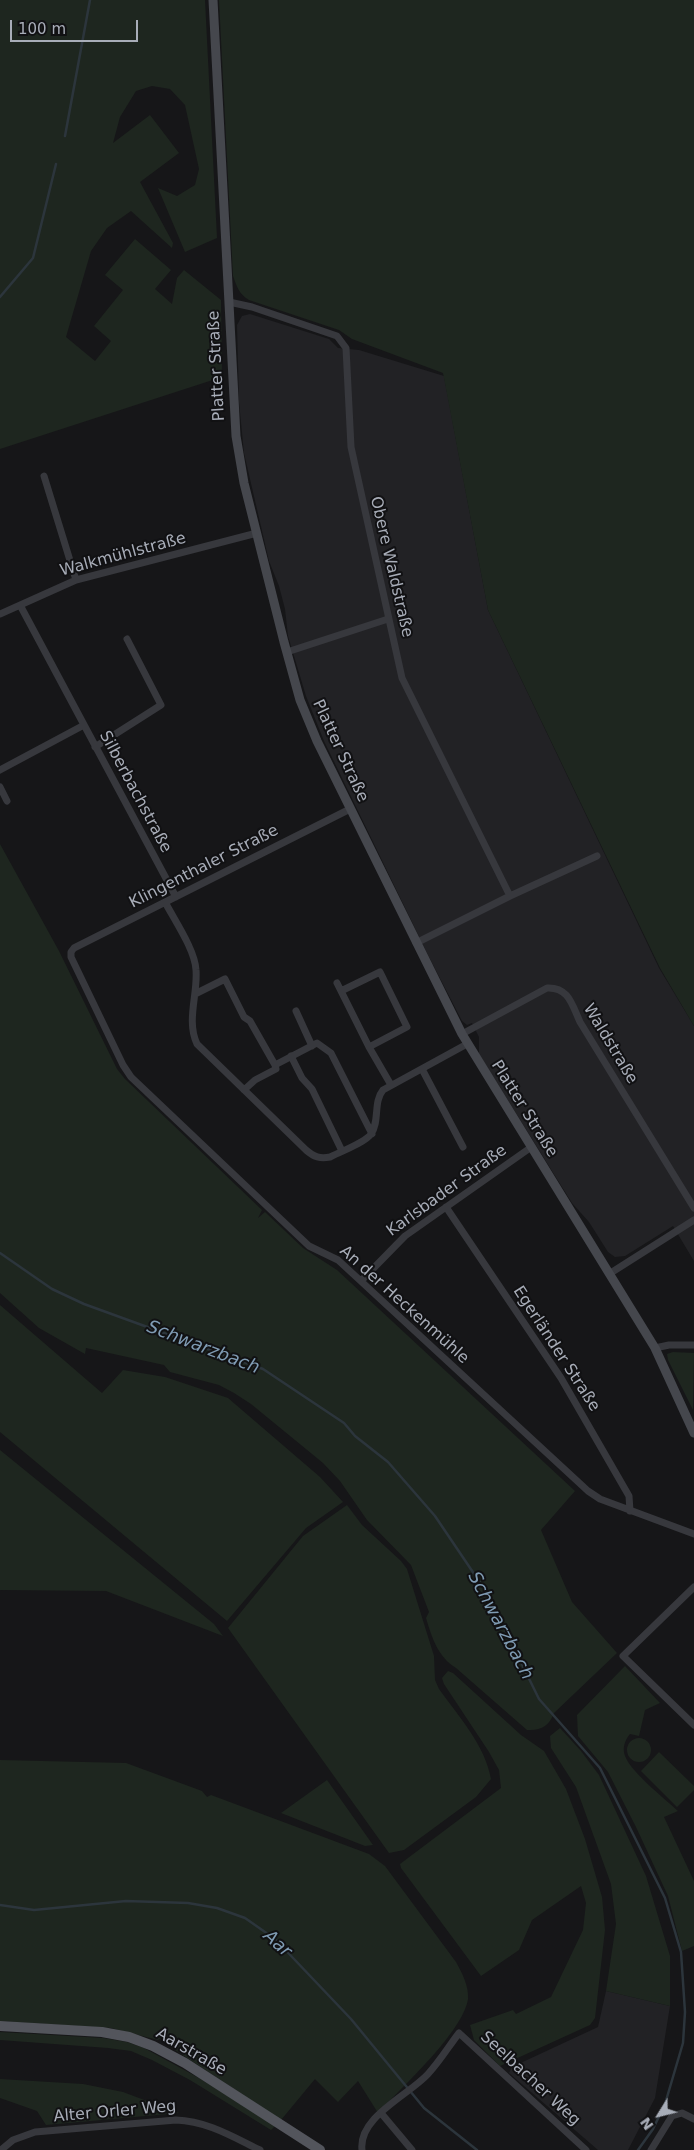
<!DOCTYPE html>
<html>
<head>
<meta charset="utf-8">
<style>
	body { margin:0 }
	#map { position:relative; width:694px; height:2150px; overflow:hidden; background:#161618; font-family:"DejaVu Sans",sans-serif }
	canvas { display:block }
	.north { position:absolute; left:634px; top:2090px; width:50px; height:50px; -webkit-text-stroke:4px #111113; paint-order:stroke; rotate:234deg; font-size:14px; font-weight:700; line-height:20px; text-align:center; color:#a8adb8 }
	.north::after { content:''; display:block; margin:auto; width:18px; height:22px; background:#a8adb8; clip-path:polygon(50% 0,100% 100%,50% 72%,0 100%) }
	.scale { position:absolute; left:10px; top:20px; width:128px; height:22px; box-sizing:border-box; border:2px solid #a8adb8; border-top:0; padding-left:6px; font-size:15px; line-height:18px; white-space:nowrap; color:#a8adb8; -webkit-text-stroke:4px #111113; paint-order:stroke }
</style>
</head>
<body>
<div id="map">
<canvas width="694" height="2150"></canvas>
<div class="north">N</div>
<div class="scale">100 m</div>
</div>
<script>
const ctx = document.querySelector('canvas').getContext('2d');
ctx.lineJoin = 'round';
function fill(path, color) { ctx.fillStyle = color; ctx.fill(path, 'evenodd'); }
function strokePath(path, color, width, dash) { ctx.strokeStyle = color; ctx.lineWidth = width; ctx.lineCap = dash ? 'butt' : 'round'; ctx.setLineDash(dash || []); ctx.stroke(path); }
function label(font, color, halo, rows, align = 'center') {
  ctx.font = font + ' "DejaVu Sans",sans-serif'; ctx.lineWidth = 4; ctx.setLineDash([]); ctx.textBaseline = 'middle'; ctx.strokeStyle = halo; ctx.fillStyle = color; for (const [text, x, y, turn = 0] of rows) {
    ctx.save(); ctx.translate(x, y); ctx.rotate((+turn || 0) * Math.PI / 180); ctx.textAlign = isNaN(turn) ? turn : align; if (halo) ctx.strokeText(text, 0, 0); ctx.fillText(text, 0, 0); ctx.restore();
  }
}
const built = new Path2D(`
	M250,314L329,339L338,348L359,350L444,376L488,610L659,968L694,1026V1261L673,1226L625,1256L615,1257L608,1252L589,1222L572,1203L479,1054V1037L472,1023L467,1025L462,1021L427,953L324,741L306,696L288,636L285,609L279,586L269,561L244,453L239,402L237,325L242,316Z
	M606,1991L670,2006L655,2098L628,2150H598L509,2073L512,2067L598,2027Z`);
const green = new Path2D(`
	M0,0H205L217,238L185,252L158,188L177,196L195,185L199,169L185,105L170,89L152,86L136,91L120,117L113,143L150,115L179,153L140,182L173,243L172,248L131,211L107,228L91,251L66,337L95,361L111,341L94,326L123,290L105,275L135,239L171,270L155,289L172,304L177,278L184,270L221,300L222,377L0,449Z
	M219,0H694V1026L660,968L488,610L443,373L352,339L339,330L249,300C239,294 237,287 233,276Z
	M0,844L59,951L117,1069L125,1079L262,1210L258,1218L265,1212L303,1248L337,1270L575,1491L541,1530L572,1602L617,1653L554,1713C549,1726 541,1731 527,1730L456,1668C438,1657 432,1638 426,1618L429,1612L411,1565L367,1520L340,1481L323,1463L251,1404L234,1393L219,1385L170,1372L164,1365L86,1348L85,1354L39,1328L0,1293Z
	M0,1305L102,1393L123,1370L165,1377L228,1398L320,1477L343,1502L306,1528L227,1621L0,1432Z
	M673,1352L694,1353L693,1410L668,1360L667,1354Z
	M0,1450L214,1624L223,1636L106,1591L0,1590Z
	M347,1505L362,1525L401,1561L407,1569L434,1656L435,1680L439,1689C459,1717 485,1745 491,1779L476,1797L404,1850L389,1853L228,1628L303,1536Z
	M625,1666L660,1703L645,1710L639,1736L630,1734C625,1740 622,1748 625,1756C631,1772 664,1798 678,1811L664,1817L694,1881V1946L682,1951L668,1896L636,1827L608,1772L578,1736L577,1715Z
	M448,1671L453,1673L521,1735L544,1751L566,1789L585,1839L602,1897L605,1930L595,2018L590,2025L500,2066L474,2040L470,2025L513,2010L516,2014L551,1997L583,1930L586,1903L581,1886L532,1920L519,1950L481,1976L401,1868L400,1864L501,1788L499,1770L489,1752L444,1684L442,1678Z
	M560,1728L581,1751L599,1775L646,1876L670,1956V2006L606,1991L616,1924L611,1884L576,1787L551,1748L550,1736Z
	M627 1750a12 12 0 1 1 24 0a12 12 0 1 1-24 0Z
	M659,1752L694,1786V1790L677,1807L641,1771Z
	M0,1760L126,1763L202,1791L207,1797L211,1795L369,1854L385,1866L456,1962C462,1973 469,1986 468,1999C463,2032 402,2087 378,2113L358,2081L338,2102L315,2079L281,2120L169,2046L167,2039L164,2036L158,2040L111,2028L0,2021Z
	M327,1780L373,1845L365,1846L281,1813Z
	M0,2032L103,2038L127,2042L144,2048L199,2078L275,2126L271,2130L190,2080L152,2060L131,2051L108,2048L0,2040Z
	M0,2079L83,2084L123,2092L179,2113L46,2125L37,2111L0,2098Z`);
const stream = new Path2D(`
	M65,136L90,0
	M0,297L33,258L56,164
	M0,1253L52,1289L84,1304L263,1369L344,1423L355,1436L388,1462L435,1516L487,1593L539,1699L600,1768L665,1898L681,1952L685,2012L683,2043L665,2104L653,2129L638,2150
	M0,1905L34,1910L126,1901L188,1903L217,1908L245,1918L275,1939L351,2019L424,2108L477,2150`);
const minor = new Path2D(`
	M229,302L252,307L337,336L346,348L351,447L402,678L510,896L416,943
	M44,476L76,580
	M20,605L176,897
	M0,614L76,580L257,533
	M287,652L388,619
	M95,747L161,705L127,639
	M0,770L84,725
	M0,787L7,801
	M350,809L74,948L71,952V957L123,1065L131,1077L309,1246L338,1260L588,1491L600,1499L694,1534
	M510,896L597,856
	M165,902C175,921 195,950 196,970C198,994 186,1021 197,1044L306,1150C314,1157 320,1159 330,1157C340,1152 366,1142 371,1134C380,1121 373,1102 383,1090L467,1044
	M337,983L369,1047L391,1085
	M341,991L380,972L407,1027L369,1047
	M195,994L225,979L244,1017L250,1021L275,1065
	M296,1011L312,1046
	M462,1034L547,988C569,987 572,1005 580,1022L694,1208
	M291,1056L302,1078L312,1089L342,1151
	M422,1069L463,1147
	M244,1090L255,1080L276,1069L275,1065L317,1043L331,1053L372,1134
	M446,1207L561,1378L629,1496L630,1511
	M609,1274L694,1220
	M361,1281L405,1236L530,1148
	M655,1348L669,1345H694
	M694,1587L623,1656L694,1725
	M381,2113L412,2150
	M1,2150L13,2140L35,2132L176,2120C207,2121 233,2137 260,2150
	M362,2150C358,2117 409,2095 428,2074C440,2061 449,2046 459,2033L586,2150
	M651,2150L672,2116L682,2113L694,2119`);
const secondary = new Path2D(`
	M213,0L236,436L244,483L284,642L300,700L317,741L462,1034L655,1348L694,1433`);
const primary = new Path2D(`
	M0,2026L102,2032L129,2037L153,2046L185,2063L320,2150`);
const streetNames = [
	["Platter Straße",217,366,-93],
	["Walkmühlstraße",123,555,-15],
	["Obere Waldstraße",391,567,77],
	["Platter Straße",340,751,65],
	["Silberbachstraße",135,792,62],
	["Klingenthaler Straße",204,867,-27],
	["Waldstraße",610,1044,59],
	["Platter Straße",524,1109,58],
	["Karlsbader Straße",447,1191,-36],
	["An der Heckenmühle",404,1305,42],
	["Egerländer Straße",556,1349,57],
	["Aarstraße",191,2052,30],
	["Seelbacher Weg",530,2079,43],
	["Alter Orler Weg",115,2112,-5]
];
const waterNames = [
	["Schwarzbach",203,1348,21],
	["Schwarzbach",500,1626,62],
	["Aar",277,1944,42]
];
fill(built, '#222225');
fill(green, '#1e261f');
strokePath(stream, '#2c353c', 2.5);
strokePath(minor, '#37383d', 7);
strokePath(secondary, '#45474d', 9);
strokePath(primary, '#53555c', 10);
label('16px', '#a8adb8', '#111113', streetNames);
label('italic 18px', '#7f9bb3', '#111113', waterNames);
</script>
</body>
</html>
